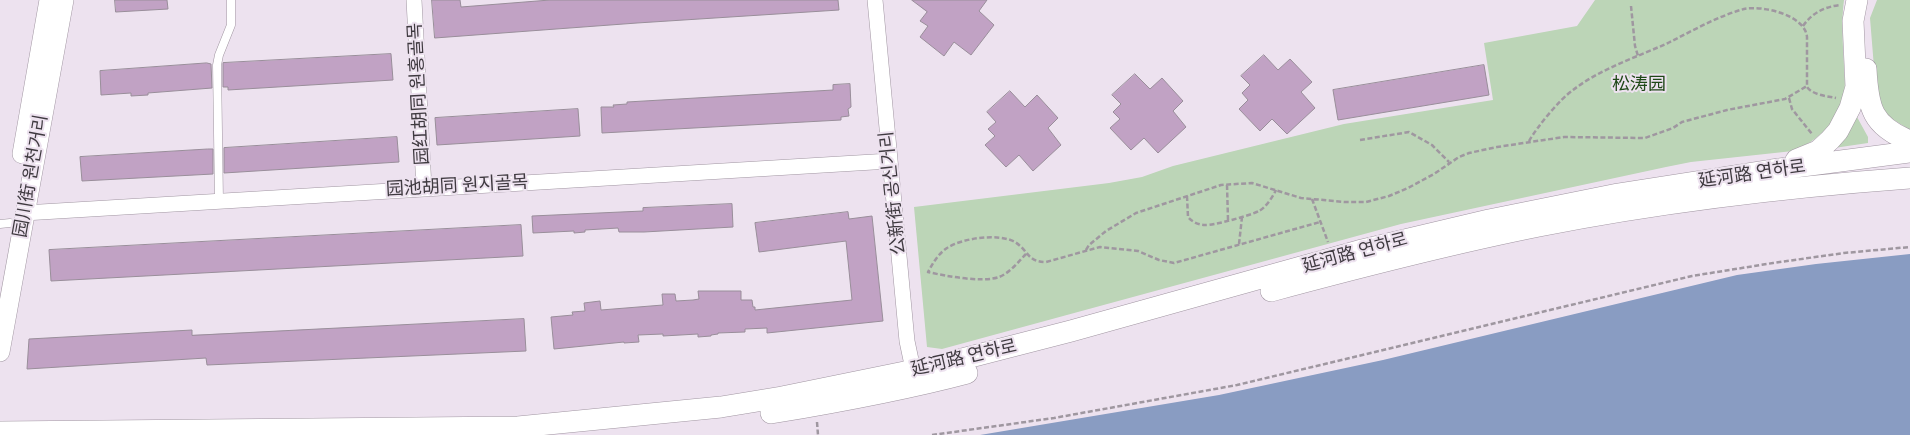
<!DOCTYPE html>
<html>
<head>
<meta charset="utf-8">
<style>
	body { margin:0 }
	canvas { display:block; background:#ede2ef }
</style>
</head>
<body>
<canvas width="1910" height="435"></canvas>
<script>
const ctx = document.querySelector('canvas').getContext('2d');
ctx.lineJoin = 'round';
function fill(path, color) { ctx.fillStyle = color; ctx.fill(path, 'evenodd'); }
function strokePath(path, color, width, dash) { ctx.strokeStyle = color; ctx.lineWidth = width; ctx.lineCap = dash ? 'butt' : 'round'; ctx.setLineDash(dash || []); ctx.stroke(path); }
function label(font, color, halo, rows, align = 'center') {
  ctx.font = font + ' "IBM Plex Sans","Noto Sans SC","Noto Sans KR",sans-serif'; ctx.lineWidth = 4; ctx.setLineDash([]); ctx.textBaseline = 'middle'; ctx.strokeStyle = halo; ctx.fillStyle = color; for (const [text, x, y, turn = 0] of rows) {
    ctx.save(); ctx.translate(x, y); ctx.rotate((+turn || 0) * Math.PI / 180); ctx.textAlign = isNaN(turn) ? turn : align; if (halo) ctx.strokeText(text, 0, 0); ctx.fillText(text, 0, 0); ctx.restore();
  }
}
const green = new Path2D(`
	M1595,0H1844C1841,22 1843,44 1844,66C1844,75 1846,84 1844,93C1840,120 1817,142 1793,151L1691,162L1666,167L1401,224L942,349L927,347L914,207L1109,183L1142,177L1173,166L1344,124L1493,100L1484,43L1577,26Z
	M1877,0H1910V130L1889,117L1884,111L1876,92L1870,18Z
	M1857,117L1868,137V143L1834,148Z`);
const water = new Path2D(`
	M1910,254V435H980L1219,395L1383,360L1737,275L1816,264Z`);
const building = new Path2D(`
	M115,0H167L168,9L116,12Z
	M432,0H460L461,7L550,0H838L839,10L637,23L435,38Z
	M912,0H987L979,11L994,25L971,55L954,42L944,56L920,37L928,26L920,21L927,12Z
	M391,54L393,80L228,90V87H223V63Z
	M1264,55L1278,70L1290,59L1312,82L1301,92L1315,108L1287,134L1272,119L1260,131L1239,109L1248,100L1242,93L1250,85L1241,76Z
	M207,63L211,64L212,88L148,93V95L131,96V93L101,95L100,71Z
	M1484,65L1489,95L1338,120L1333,90Z
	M1135,74L1150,89L1162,78L1183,101L1173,111L1186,127L1158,153L1144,138L1131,150L1110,128L1120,119L1113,112L1121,104L1112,95Z
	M850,84L851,107L848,109L849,116L841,117V120L602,133L601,107H614L613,105L627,104V102L833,90V85Z
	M1010,91L1025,107L1037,95L1058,118L1048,128L1061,145L1033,171L1019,155L1006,167L985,145L995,136L988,129L996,122L987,112Z
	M578,109L580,136L437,145L435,118Z
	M397,137L399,162L224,173V148Z
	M208,149H213V174L82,181L80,157Z
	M732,204L733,227L644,232H619L618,228L585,230V232L574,233V231L533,233L532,216L643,211V208Z
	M848,212L849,219L872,216L883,321L767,333V328L745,329V332L718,333V334L711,335V336L698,337V334L663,336V334L638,335L639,342L624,343V342L554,349L551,317L573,315L572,312L585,311L584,303L600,301L601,310L663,305L662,294H675L676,301L693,300L699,299L698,291H741V300H752L753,307H755V310L852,300L846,241L759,252L755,223Z
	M521,225L523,256L51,281L49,250Z
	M524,319L526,351L207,365L206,358L27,369L29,339L192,330V335Z`);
const path = new Path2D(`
	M1631,6L1635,46L1638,56
	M1803,26C1812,13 1824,7 1840,5
	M1789,98L1792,109L1812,134
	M1360,140L1409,132L1432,145L1449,162
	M1529,141C1537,127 1559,100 1573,90C1600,69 1637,57 1668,43C1692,31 1718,16 1744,9C1763,5 1805,15 1807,37V87C1813,95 1826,96 1836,98
	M1227,185L1228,220
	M1187,196L1188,217C1192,222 1199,225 1205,225C1212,226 1252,215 1259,211C1266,207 1272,198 1276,190
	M1312,199L1328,242
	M1239,244L1242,217
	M1086,250L1089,245L1106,231L1136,213L1221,185L1252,183L1301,198L1345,202H1366L1389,196L1408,188L1434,174L1459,157L1469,153L1497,147L1564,137L1645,138L1673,128L1682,122L1727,110L1785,99L1807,86
	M1026,254C1019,261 1010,273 999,277C983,283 945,276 928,272C933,263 938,254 947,248C962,238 999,233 1015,242C1029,251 1027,262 1046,262L1100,247L1138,251L1159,260L1174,263L1320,222
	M817,422L818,435
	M932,435L1054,418L1237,385L1692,276L1773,263L1844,253L1910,247`);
const service = new Path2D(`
	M219,201L217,65L219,55L231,25V0
	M0,224L10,223`);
const minor = new Path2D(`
	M414,0L424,188
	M875,0L907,341L915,379
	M24,213L890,161`);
const tertiary = new Path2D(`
	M22,154L49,0
	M0,352L64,0`);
const secondary = new Path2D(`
	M1866,69C1868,108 1872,126 1910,141
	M1796,160L1818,151L1830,140L1838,131L1850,108L1856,87L1853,21L1857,0
	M1271,291C1360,267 1449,244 1539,226C1660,202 1788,187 1910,178
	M771,413C837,402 903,390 967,373
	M0,432L518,427L721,407L782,397L939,365L1071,331L1358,251L1489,220L1618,194L1772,170L1910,152`);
const parkNames = [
	["松涛园",1639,85]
];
const streetNames = [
	["园红胡同 원홍골목",419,94,-93],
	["延河路 연하로",1752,174,-8],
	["园川街 원천거리",31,176,-80],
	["园池胡同 원지골목",457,186,-3],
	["公新街 공신거리",893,193,-96],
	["延河路 연하로",1355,253,-15],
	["延河路 연하로",964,358,-13]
];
fill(green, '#bcd5b7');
fill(water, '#899cc2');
fill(building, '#c1a2c4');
strokePath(building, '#998e9a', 1);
strokePath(service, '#a196a2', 9);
strokePath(minor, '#a196a2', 16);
strokePath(tertiary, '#a196a2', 20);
strokePath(secondary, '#a196a2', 22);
strokePath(path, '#9f97a0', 2.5, [5, 2.5]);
strokePath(service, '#fff', 8);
strokePath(minor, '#fff', 15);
strokePath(tertiary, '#fff', 19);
strokePath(secondary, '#fff', 21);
label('18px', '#1f4817', '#ede2ef', parkNames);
label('18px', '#3f3a40', '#ede2ef', streetNames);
</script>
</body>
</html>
